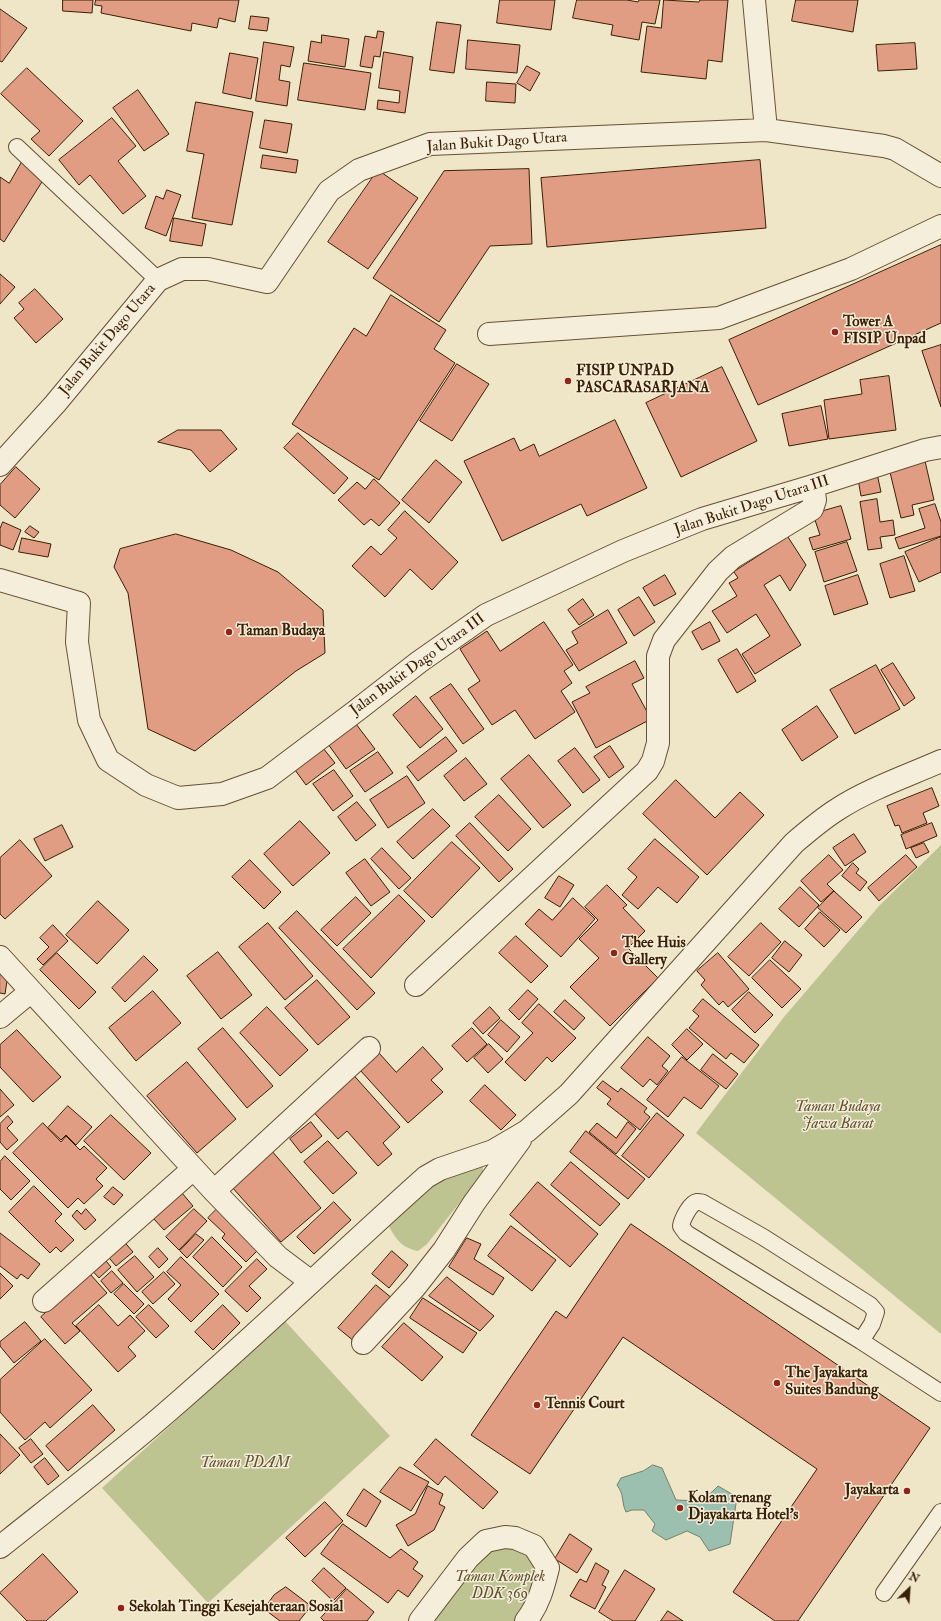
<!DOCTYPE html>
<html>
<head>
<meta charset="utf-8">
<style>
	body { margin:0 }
	#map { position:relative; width:941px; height:1621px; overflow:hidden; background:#efe5c7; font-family:"IM FELL Double Pica",serif }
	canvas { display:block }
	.north { position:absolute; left:889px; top:1569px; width:40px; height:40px; -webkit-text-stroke:3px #f5eedb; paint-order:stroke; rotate:25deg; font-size:11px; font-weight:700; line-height:16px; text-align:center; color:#3a1f03 }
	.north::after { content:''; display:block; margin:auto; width:14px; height:18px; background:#3a1f03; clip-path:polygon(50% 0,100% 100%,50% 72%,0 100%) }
</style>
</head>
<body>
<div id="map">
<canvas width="941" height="1621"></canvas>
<div class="north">N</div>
</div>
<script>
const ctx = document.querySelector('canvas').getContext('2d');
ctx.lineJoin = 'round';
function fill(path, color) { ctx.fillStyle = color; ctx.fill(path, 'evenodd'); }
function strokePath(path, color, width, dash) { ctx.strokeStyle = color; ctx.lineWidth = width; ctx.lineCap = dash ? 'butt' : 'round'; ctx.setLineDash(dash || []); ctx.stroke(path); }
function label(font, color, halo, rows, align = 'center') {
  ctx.font = font + ' "IM FELL Double Pica",serif'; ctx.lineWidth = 3; ctx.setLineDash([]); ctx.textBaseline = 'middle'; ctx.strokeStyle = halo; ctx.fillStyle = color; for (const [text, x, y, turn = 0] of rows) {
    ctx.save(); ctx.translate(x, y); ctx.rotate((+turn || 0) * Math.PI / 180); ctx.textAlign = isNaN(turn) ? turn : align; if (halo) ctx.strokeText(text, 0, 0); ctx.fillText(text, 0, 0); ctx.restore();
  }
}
const green = new Path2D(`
	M941,845V1334L696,1133L784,1017L879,906Z
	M483,1162V1173L427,1244L418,1251C399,1247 395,1237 386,1221L436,1181Z
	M285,1321L390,1436L208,1603L102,1488Z
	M517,1547L536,1565L533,1599L517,1621H431L469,1572L490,1549Z`);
const water = new Path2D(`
	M653,1465L662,1468L676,1500C697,1501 703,1502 718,1486L737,1497L730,1544L709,1551L700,1537L687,1531L666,1540L652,1531L655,1524L644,1510H632L626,1512C621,1502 625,1496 617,1485L621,1478L643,1471Z`);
const building = new Path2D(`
	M63,0H93L92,13L63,11Z
	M96,0H239L235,22L219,18L217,28L192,23L191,31L101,13L102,6L95,5Z
	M500,0H555L551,30L497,23Z
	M577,0H627L638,2L639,0H660L655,24L642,22L639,40L611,35L613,25L573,18Z
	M664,0L699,2L700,0H728L722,62L708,60L706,79L641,72L647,26L661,28Z
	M796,0H858L853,32L792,21Z
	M0,9L27,28L2,62L0,61Z
	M251,16L269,18L267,31L249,29Z
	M437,22L461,25L454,73L430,70Z
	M378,31L384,32L380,57L374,56L372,68L360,66L365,36L376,38Z
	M322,35L349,39L345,67L308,61L311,41L321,43Z
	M468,40L520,45L517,73L466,69Z
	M264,42L294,47L290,67L281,65L279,80L290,82L287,106L256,101Z
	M915,43L917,69L878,71L876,45Z
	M384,52L413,57L405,113L377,109L378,100L399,103L400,91L379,88Z
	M230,53L258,58L251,99L223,93Z
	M304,63L371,73L365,110L298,100Z
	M527,66L540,73L530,91L517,83Z
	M27,68L83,121L49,156L31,139L40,131L1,94Z
	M487,82L516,84L515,103L486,101Z
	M138,90L169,134L144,151L113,108Z
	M196,102L253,112L232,225L192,218L204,154L187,151Z
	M112,118L136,146L118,161L146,196L123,214L90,175L79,185L59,160Z
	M265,120L292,124L287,153L260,148Z
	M263,155L298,160L296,173L261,168Z
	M760,160L766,228L547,247L541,178Z
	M22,162L45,177L4,242L0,239V177L9,183Z
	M529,169L532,244L490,246L439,322L373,278L444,171Z
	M378,170L418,198L368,269L328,242Z
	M167,190L181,195L166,236L145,228L156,196L163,199Z
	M174,218L206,224L202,246L170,241Z
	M941,245V323L758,405L729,340Z
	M0,274L15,287L0,304Z
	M35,289L63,319L36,343L14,318L24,309L19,303Z
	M391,295L446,330L434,349L455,363L379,480L292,424L354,328L366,336Z
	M941,345V407L922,351Z
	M457,364L489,384L452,441L420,421Z
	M722,367L757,441L681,477L646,403Z
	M889,376L896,430L829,439L824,400L862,394L860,380Z
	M821,406L828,439L789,446L782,414Z
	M615,420L647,488L587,516L581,504L502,541L464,461L514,438L520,451L534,444L539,456Z
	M178,430H221L237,449L210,472L191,450L158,442Z
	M298,433L348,478L334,494L284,448Z
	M436,460L462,482L429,523L402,500Z
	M925,461L934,500L912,505L914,515L901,518L889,468Z
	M16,467L40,489L15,518L0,505V485Z
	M876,469L881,492L861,496L857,473Z
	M374,479L400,503L379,526L371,519L364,525L338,500L357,482L365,489Z
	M877,499L880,522L893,520L895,535L880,537L882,548L868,550L860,502Z
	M935,504L941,522V536L899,549L895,538L925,528L919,509Z
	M841,506L851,539L813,550L809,538L820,535L813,514Z
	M405,511L458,562L432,590L410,569L385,597L352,566L371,546L381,555L397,538L388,530Z
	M3,522L21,530L13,550L0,545V529Z
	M30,526L39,532L34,538L25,532Z
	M176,534L231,550L278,572L323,610L325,653L296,671L195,751L148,729L128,593L114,567L120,549Z
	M788,537L806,565L790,591L780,575L764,585L801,645L755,674L742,654L770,636L756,614L727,633L712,611L737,596L729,583L738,578L734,572Z
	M941,537V572L919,582L905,552Z
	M22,538L51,544L48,557L19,552Z
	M847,542L857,571L824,582L815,552Z
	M904,556L915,591L890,598L880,564Z
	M665,575L676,594L654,606L643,588Z
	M858,575L868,604L834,615L825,586Z
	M639,597L655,622L634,636L618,610Z
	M583,599L594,615L579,625L568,610Z
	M608,610L627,643L579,671L566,650L578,643L572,632Z
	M544,622L573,665L564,671L572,683L561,691L575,712L535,739L515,710L492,725L468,689L480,681L460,649L487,631L500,651Z
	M710,622L720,641L702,650L692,632Z
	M737,649L756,681L737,693L718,660Z
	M635,661L644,678L632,684L651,719L596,748L572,702L590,693L586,687Z
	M893,663L915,698L904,706L881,670Z
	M876,665L900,709L855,734L830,690Z
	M451,684L484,729L463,744L430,698Z
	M416,696L443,729L420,748L393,715Z
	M817,706L838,737L802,761L782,730Z
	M356,724L375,749L346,769L328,744Z
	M446,737L457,751L418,781L407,767Z
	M610,746L624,767L609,778L594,757Z
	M323,748L335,763L306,785L295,770Z
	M575,748L600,780L583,793L558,761Z
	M378,752L393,773L365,792L350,771Z
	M529,755L571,805L543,828L501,779Z
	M466,758L487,784L464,801L444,776Z
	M334,770L353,796L333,811L313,784Z
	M407,776L425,803L388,828L370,800Z
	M676,780L715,818L740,792L764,815L707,875L643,814Z
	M932,788L939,806L923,813L927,823L902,833L899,825L895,826L887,806Z
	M499,795L531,829L508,851L475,817Z
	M357,802L376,825L356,841L338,817Z
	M433,809L450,826L413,859L397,842Z
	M300,821L330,853L293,886L264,854Z
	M470,823L513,869L499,882L456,836Z
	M932,823L937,836L906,849L901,835Z
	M62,825L73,847L45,861L34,839Z
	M854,834L866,852L845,866L833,848Z
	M655,839L699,877L677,903L658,887L638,909L622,895L637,877L628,869Z
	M20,840L52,876L5,919L0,914V858Z
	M452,842L480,868L432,918L404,891Z
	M924,843L929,852L916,858L911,848Z
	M382,848L411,878L399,889L371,859Z
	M829,855L843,870L827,884L834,891L821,902L801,881Z
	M906,855L917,867L879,901L868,888Z
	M365,859L390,892L371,906L346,873Z
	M250,860L281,892L264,909L232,877Z
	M853,863L859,869L856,873L867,882L860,891L842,876Z
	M559,876L574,885L560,907L545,898Z
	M607,885L627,905L623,908L645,931L628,948L658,978L610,1026L570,987L599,958L579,939L598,920L585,907Z
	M800,887L819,905L799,927L779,909Z
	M834,891L862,917L846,933L818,908Z
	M399,895L425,921L371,978L343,949Z
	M356,897L371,913L337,946L321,930Z
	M573,898L595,919L561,957L525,924L539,909L552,920Z
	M98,901L129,930L97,964L66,935Z
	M297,911L375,993L357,1010L279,928Z
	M820,912L840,930L824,947L805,929Z
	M268,923L313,976L285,1000L239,947Z
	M761,923L781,942L749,976L728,957Z
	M53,925L68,941L43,965L37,959L49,947L40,938Z
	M516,936L548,966L531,983L499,953Z
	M785,941L802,955L789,972L772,958Z
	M218,952L252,995L221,1019L187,976Z
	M57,953L96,992L79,1009L40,970Z
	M718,953L749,989L728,1007L723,1001L719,1005L701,985L705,980L697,971Z
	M144,956L158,970L125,1002L112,988Z
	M770,960L801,989L782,1008L752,978Z
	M0,972L8,974L5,994L0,993Z
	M317,980L350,1017L318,1045L285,1008Z
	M528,990L538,999L519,1020L509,1010Z
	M153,991L181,1023L136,1061L109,1028Z
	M749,992L773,1015L755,1033L732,1010Z
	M703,999L759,1045L744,1063L731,1053L726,1059L689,1028L699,1016L693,1011Z
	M565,1000L585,1018L574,1030L554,1012Z
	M539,1004L576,1038L552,1062L547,1057L525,1081L505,1062L533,1033L522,1023Z
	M267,1007L308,1050L280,1076L240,1033Z
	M490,1007L500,1018L483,1034L473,1023Z
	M501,1020L520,1037L507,1052L488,1035Z
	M223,1028L273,1086L247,1108L198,1049Z
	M472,1028L487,1044L467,1062L452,1046Z
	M687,1029L703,1044L687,1060L672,1045Z
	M17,1030L61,1077L33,1102L0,1067V1045Z
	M648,1037L670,1056L662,1066L668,1071L657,1085L650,1079L643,1087L621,1068Z
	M489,1044L503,1059L488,1073L474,1058Z
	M423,1047L443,1069L431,1080L443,1092L408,1123L360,1070L379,1053L396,1072Z
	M713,1054L738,1074L726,1089L701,1070Z
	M682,1057L719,1086L701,1109L684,1097L668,1117L647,1100Z
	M187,1062L236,1119L197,1153L147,1096Z
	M349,1070L400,1127L383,1143L392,1154L378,1166L347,1131L338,1139L308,1106Z
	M603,1081L618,1092L621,1088L647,1108L644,1112L650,1117L640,1130L607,1104L611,1099L597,1088Z
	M485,1085L516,1115L501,1130L470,1101Z
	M0,1089L14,1105L0,1117Z
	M68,1106L92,1127L76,1145L66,1135L61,1140L48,1128Z
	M657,1113L684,1135L649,1178L622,1156Z
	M111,1115L151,1153L124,1180L84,1141Z
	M8,1116L13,1122L7,1128L18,1140L7,1150L0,1142V1124Z
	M311,1122L322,1136L301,1153L290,1139Z
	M628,1122L636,1129L616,1154L589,1132L597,1123L616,1138Z
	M43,1123L61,1142L66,1136L80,1150L84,1146L107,1168L96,1179L103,1186L84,1204L78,1198L68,1208L13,1153Z
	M586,1131L645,1179L628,1199L570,1152Z
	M328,1141L357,1173L333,1194L304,1162Z
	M271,1150L321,1208L281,1242L231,1186Z
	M5,1156L30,1181L11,1200L0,1189V1162Z
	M571,1162L620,1204L600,1226L551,1185Z
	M538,1182L598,1234L570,1267L510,1215Z
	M34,1186L62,1214L55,1221L74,1240L61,1252L56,1247L50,1253L9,1212Z
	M113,1187L123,1195L114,1205L104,1197Z
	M182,1193L193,1206L164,1230L153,1218Z
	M334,1202L351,1220L314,1254L297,1237Z
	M219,1207L260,1248L246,1262L222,1238L225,1234L208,1218Z
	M86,1209L96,1220L85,1230L72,1216L77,1210L81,1214Z
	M194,1209L207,1221L179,1250L166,1237Z
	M631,1224L930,1428L798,1621H775L733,1592L817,1469L623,1337L530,1474L471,1435L556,1311L566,1318Z
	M511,1226L556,1260L532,1291L488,1256Z
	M0,1233L40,1264L28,1279L21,1274L17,1279L0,1266Z
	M196,1234L204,1240L187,1258L180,1251Z
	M212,1237L242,1267L223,1287L193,1257Z
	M121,1238L133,1252L116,1266L104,1252Z
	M467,1238L481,1244L474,1259L504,1278L493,1295L449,1267Z
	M158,1248L168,1259L159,1268L149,1257Z
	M392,1251L408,1265L389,1288L372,1274Z
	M102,1256L111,1267L99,1278L89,1267Z
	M135,1256L154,1277L137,1292L118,1270Z
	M181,1257L219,1294L191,1322L168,1299L181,1285L167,1272Z
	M257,1259L267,1269L249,1286L261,1298L247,1312L225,1291Z
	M112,1271L123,1283L111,1293L101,1281Z
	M164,1272L175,1284L153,1304L142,1292Z
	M0,1273L13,1286L0,1299Z
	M90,1274L107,1293L72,1323L80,1331L65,1344L41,1317Z
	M447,1277L494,1316L480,1331L429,1296Z
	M124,1284L144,1304L134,1314L114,1294Z
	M376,1285L393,1299L355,1342L338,1328Z
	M423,1298L477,1333L463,1353L410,1318Z
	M99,1305L118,1326L130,1315L145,1331L128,1347L136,1356L118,1372L76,1326Z
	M149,1305L169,1326L156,1338L136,1317Z
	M223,1305L240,1323L213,1350L195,1332Z
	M25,1322L41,1341L14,1363L0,1346V1342Z
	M404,1323L443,1357L422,1381L382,1347Z
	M45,1339L92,1390L50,1428L45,1422L25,1440L0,1412V1380Z
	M93,1405L115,1430L68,1471L46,1446Z
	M0,1434L20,1455L0,1474Z
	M31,1439L43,1454L31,1463L19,1448Z
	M436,1439L498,1492L483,1509L445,1476L438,1485L414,1465Z
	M45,1458L59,1476L48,1485L34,1467Z
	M400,1467L429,1482L411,1511L380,1492Z
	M428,1486L443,1494L439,1504L445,1507L434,1530L408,1546L396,1525L415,1514Z
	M364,1489L381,1501L366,1527L347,1515Z
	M325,1502L343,1521L305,1557L286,1538Z
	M343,1524L390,1558L401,1549L418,1562L413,1569L423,1576L408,1597L398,1590L388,1603L321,1554Z
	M570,1534L592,1549L577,1573L555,1559Z
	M43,1554L78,1592L46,1621H27L0,1593Z
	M596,1563L609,1571L602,1585L606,1587L595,1609L570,1596L580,1579L586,1582Z
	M324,1568L346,1588L333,1601L312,1581Z
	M625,1570L655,1589L635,1621H613L599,1612Z
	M286,1587L311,1606L299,1621H280L264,1609L274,1595Z
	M347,1589L374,1612L367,1621H324L321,1618Z
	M668,1611L683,1621H661Z`);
const service = new Path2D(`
	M17,147L158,280
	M861,1341L872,1324L876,1312L870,1305L763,1237L703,1203C703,1202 697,1202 697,1202C690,1203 682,1220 681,1226L686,1233L861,1341L941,1393
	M884,1593L941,1512`);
const minor = new Path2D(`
	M754,0L766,130
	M489,334L719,318L851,269L941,226
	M0,465L55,404L158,280L182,269H208L267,282L329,191L359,170L430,144L766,130L884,146L895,149L941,176
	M0,580L79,603L77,642L89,720L108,760L146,785L178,798L222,794L267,778L356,711L419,662L486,615L623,551L702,519L813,486L925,450L941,447
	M0,957L214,1191L278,1257L310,1281
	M416,985L647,771L653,761L658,743V656L664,640L718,571L733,557L812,509L815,500L813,486
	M0,1017L30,992
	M214,1191L369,1048
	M44,1301L193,1169
	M363,1343L415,1287L444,1250L474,1203L520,1140
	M0,1547C49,1508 98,1470 146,1430C242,1349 332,1261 426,1177L440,1169L493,1151L527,1131L569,1094L794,843C808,831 822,819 838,809C869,789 907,776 941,761
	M420,1621L468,1558L486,1541L505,1537L515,1538L534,1546L548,1568C543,1588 539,1604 526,1621`);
const markers = [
	[835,332,4,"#8f2418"],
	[568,381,4,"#8f2418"],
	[229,632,4,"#8f2418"],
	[614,953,4,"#8f2418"],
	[777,1383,4,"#8f2418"],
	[537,1405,4,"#8f2418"],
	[907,1491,4,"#8f2418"],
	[680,1508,4,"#8f2418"],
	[121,1608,4,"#8f2418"]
];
const streetNames = [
	["Jalan Bukit Dago Utara",497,143,-4],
	["Jalan Bukit Dago Utara",108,340,-50],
	["Jalan Bukit Dago Utara III",752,506,-18],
	["Jalan Bukit Dago Utara III",418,665,-36]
];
const poiNames = [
	["Tower A",843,323],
	["FISIP Unpad",843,340],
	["FISIP UNPAD",576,372],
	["PASCARASARJANA",576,389],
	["Taman Budaya",237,632],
	["Thee Huis",622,944],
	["Gallery",622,961],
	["The Jayakarta",785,1374],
	["Suites Bandung",785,1391],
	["Tennis Court",545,1405],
	["Jayakarta",899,1491,"right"],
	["Kolam renang",688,1499],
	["Djayakarta Hotel's",688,1516],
	["Sekolah Tinggi Kesejahteraan Sosial",129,1608]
];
const parkNames = [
	["Taman Budaya",838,1108],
	["Jawa Barat",838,1125],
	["Taman PDAM",245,1464],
	["Taman Komplek",500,1578],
	["DDK 369",500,1595]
];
fill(green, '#bec392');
fill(water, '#9bc0af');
strokePath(water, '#74806a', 1);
fill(building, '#e19d83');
strokePath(building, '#3a1f03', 1);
strokePath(service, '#675034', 18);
strokePath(minor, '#675034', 24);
strokePath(service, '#f5eedb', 16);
strokePath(minor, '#f5eedb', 22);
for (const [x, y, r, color] of markers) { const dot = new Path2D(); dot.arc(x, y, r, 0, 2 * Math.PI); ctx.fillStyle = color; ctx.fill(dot); strokePath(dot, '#f5eedb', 1.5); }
label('15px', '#3a1f03', '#f5eedb', streetNames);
label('bold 15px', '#3a1f03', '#f5eedb', poiNames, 'left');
label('italic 15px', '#62502e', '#f5eedb', parkNames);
</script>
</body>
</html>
